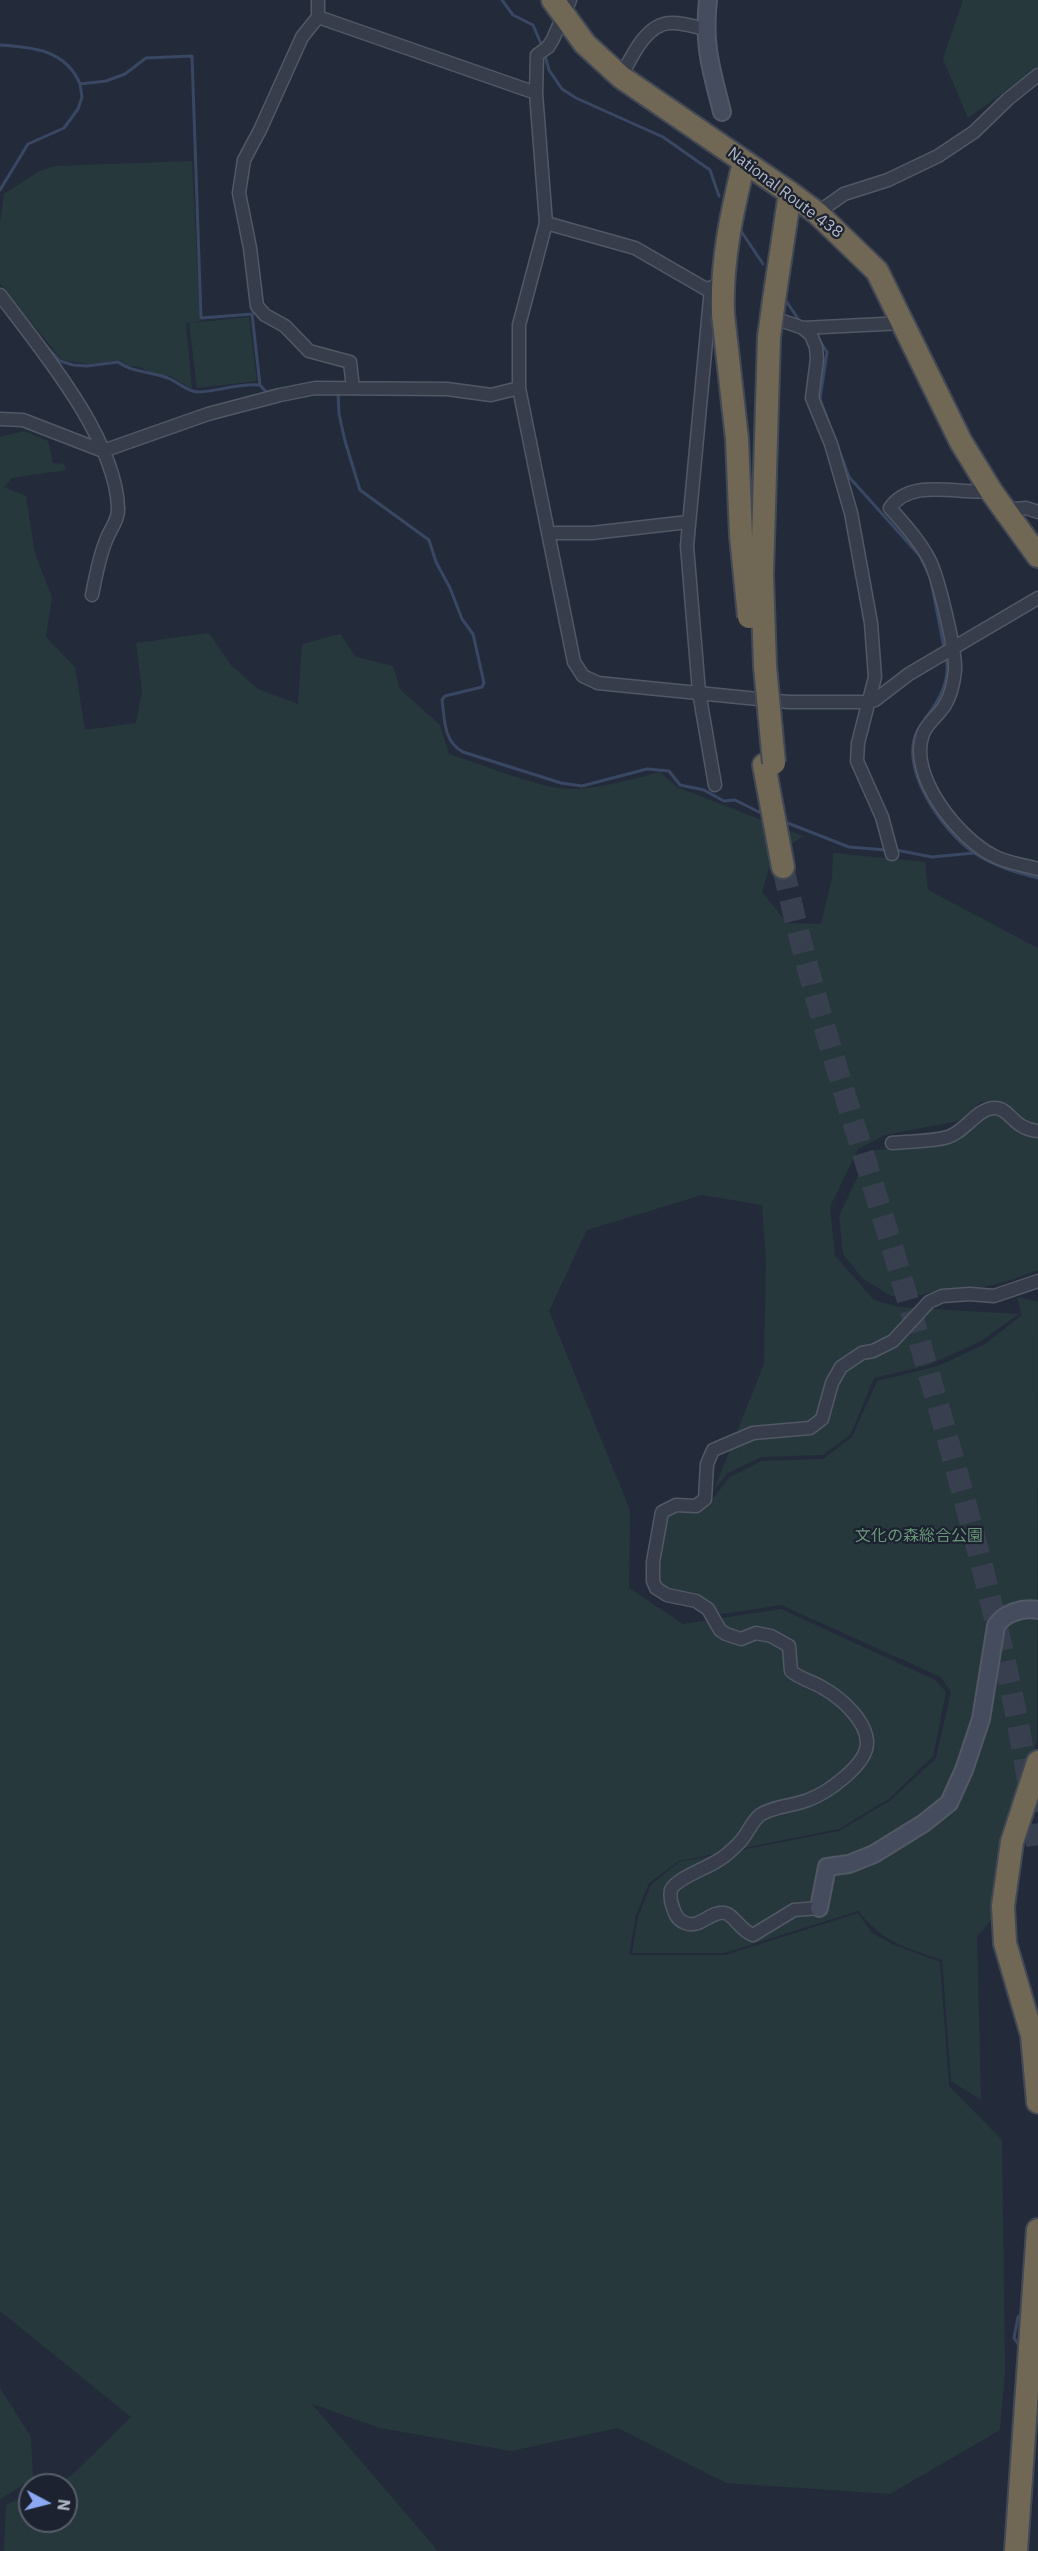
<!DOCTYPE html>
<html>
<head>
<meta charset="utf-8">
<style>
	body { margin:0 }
	#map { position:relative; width:1038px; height:2551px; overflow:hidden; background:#232b3a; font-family:"IBM Plex Sans",sans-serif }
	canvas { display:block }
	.north { position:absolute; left:18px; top:2473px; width:60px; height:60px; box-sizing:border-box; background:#1c222f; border:2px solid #585e6b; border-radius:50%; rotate:97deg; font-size:16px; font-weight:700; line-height:24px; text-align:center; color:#b2b8c6 }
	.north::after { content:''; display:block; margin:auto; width:21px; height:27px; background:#8aa8f3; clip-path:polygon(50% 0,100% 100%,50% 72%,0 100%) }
</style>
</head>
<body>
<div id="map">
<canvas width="1038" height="2551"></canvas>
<div class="north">N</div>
</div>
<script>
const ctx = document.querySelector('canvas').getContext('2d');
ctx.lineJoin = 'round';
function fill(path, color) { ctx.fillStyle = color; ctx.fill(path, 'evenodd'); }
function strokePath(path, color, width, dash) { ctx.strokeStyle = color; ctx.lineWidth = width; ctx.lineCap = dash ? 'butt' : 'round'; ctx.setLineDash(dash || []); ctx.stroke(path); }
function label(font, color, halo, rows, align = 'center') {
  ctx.font = font + ' "IBM Plex Sans","Noto Sans JP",sans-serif'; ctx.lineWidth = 4.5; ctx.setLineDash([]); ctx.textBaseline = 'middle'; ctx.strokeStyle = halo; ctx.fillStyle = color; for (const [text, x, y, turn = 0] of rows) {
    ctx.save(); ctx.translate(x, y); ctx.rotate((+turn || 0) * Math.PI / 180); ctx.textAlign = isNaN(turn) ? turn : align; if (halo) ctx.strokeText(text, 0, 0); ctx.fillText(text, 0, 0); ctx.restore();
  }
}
const green = new Path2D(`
	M963,0H1038V67L968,118L943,59Z
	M192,161L200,321L191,323L249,317L257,381L197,388L189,323L186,324L192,389L170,376L155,375L140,367L128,366L119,360L89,364L62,360L0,284V222L4,194L38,172L54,166Z
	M24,431L48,441L53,463L64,464L66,470L12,478L4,487L26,496L35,554L52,597L46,637L75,667L85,730L136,723L142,691L136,643L209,633L231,665L258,689L298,704L302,644L340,634L356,657L393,666L400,689L440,725L449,754C481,764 543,790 574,789C604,788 632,779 660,772L677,787L803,836L772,858L762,892L787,923L821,924L832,878L833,853L925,862L928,890L1038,948V1126L1021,1118L1006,1104L981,1102L959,1121L885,1135L858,1149L830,1207L835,1256L874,1300L900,1307L1019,1314L981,1341L929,1365L874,1378L851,1434L823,1455L761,1457L728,1473L714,1490L764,1364L766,1259L762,1205L702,1195L587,1230L549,1311L630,1510L629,1588L683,1624L781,1609L935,1680L946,1692L933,1756L890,1798L839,1829L679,1861L649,1883L636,1915L629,1955H726L858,1913L872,1933L894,1945L940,1962L949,2086L1002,2140L1005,2371L1000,2430L890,2494L726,2483L618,2428L511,2451L380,2428L312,2404L438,2551H4L6,2505L30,2494V2521H66V2485H51L71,2476L131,2417L0,2311V437Z
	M986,1112H997L1026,1135H1038V1270L1008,1281L980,1288L943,1289L921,1295L891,1296L862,1278L843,1254L839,1216L870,1151L949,1141Z
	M1017,1297L1038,1302L1037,1741L996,1864L992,1919L977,1937L981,2100L951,2081L942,1960C903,1946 885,1944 858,1911L724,1953H632L638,1917L651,1885L679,1862L839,1831L891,1800L936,1758L951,1692L941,1677L781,1605L716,1615L667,1590L658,1581V1554L665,1519L675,1511L695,1513L710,1502L730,1477L762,1461L823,1459L852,1437L877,1381L938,1366L985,1344L1022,1315Z
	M0,2388L31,2437L33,2479L0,2499Z`);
const stream = new Path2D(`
	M502,0L513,15L533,25L542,46
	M0,45C33,47 66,50 80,84L106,81L125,74L146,58L192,56L201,318L252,314L260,385L266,392L276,390
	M544,52L549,70L562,89L576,98L663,137L710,170L719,196
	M0,190L28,144L64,128L78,109L82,97L80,84
	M739,228L763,264
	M784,298L799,320
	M819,340L827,352L820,399L849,477L920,556L929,575
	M45,345L60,361L73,365L87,366L118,362C133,373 155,372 170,379C179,383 190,393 199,392C219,391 240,383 259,385
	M338,393L339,414L345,441L360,490L429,540L436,562L450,588L462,619L473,634L484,683L482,687L445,696L442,700C445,720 443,741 463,752L561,783L582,786L647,769L669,771L680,785L704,790L724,801L735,800L765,815
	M931,581L944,648
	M925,719C939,701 951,680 946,657
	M921,725C893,762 942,831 973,852C993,866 1015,872 1038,878
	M785,822L849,847L886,850
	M896,850L932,857L974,853
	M1020,2347L1014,2338L1018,2317L1023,2313`);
const highwayTunnel = new Path2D(`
	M783,867C809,987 848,1103 884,1221C904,1284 921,1348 940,1412C981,1557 1020,1701 1038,1851`);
const street = new Path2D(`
	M318,0V17L302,37L260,130L244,160L239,193L250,248L257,306L265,315L285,326L309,351L350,362L353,388
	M570,0L553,39L548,47L537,55L536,93L546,223L519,325V388L574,662L583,676L598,683L788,702H865L875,700L909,674L1038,598
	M318,17L536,93
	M621,77C631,58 646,23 671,23C682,22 695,27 705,29
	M817,213L844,194L888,180L938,156L974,132L1008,99L1038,75
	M546,223L635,248L706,289L716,286
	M711,288L687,546L699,692L715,785
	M0,295C41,349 116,439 118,508C119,519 111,528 107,538C99,556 96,576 92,595
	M777,319L803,328L811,335L816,347L817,359L812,398L831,444L851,513L871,623L875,677L858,743L857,761L882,817L892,854
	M803,328L903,323
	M0,419L23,420L103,451L208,414L280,395L315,388L447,389L491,395L519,388
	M991,491C959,495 911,477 890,508C904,524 919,540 929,559C938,576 956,650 955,670C954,681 951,695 945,705C939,715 927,723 923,734C907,775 959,839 994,856C1007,863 1024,865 1038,869
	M1005,510L1026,508L1038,512
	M550,533H592L688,522
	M892,1143C910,1141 931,1142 948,1137C965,1132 977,1108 995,1108C1010,1108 1013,1129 1038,1131
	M819,1908L794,1910L753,1935C740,1930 734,1915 725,1913C710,1910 699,1931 683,1922C677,1919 675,1914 673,1908C671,1903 670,1895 671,1890C675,1879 707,1868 717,1861C725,1857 732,1850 738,1844C747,1836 751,1822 760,1815C773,1806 793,1806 808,1800C827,1793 867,1765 867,1743C867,1721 841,1698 823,1688C812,1681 800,1679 791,1671L789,1646L771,1636L756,1633L741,1639L726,1634L720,1630L708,1609L696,1601L667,1595L656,1588L653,1581V1562L662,1512L676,1505L696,1506L705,1499L707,1464L713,1450L753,1433L810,1428L822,1419L832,1383L841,1367L862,1353L873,1351L893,1341L929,1302L942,1296L970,1294L994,1296L1038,1281`);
const secondary = new Path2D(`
	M708,0C703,46 711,68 722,112
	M819,1908L827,1867L849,1864L874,1854L924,1823L949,1803L964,1770L981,1719L996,1626C1004,1613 1023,1607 1038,1610`);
const highway = new Path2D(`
	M553,0L585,44L621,77L790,193L817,213L877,271L961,442L991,491L1038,556
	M774,300L790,193
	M723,314C721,262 732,212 744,162
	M764,765L783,867
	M1038,1762L1012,1842L1003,1906L1005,1943L1032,2035L1038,2102
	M1016,2551L1038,2230`);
const highwayBridge = new Path2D(`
	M723,314L737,439L741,536L749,617
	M774,763L765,666L762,575L769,337L774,300`);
const streetNames = [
	["National Route 438",785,193,37]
];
const parkNames = [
	["文化の森総合公園",919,1536]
];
fill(green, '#26383c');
strokePath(stream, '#394763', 3);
strokePath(highwayTunnel, '#38404f', 22, [22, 11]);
strokePath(street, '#525865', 15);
strokePath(secondary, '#525865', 20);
strokePath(highway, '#424855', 26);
strokePath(street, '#373d4a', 12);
strokePath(secondary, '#454c5d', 16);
strokePath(highway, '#706854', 22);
strokePath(highwayBridge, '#424855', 26, []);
strokePath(highwayBridge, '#706854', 22);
label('16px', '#b2b8c6', '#1c222f', streetNames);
label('16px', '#6a9679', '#1c222f', parkNames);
</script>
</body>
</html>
